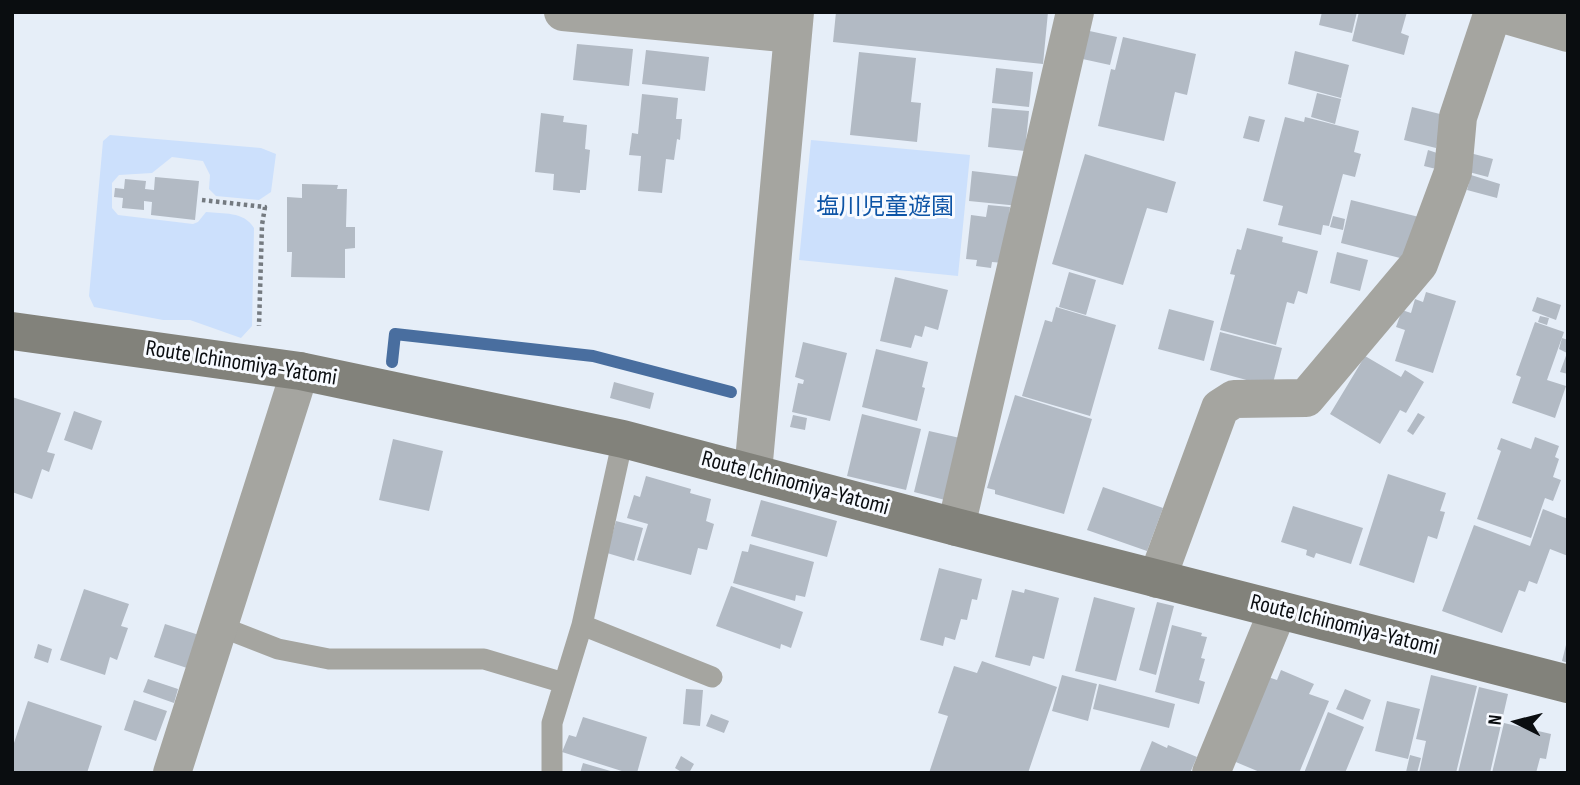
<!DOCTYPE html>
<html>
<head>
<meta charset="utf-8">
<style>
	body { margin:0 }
	#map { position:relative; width:1580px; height:785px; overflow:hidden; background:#e6eef8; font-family:"Sofia Sans Condensed",sans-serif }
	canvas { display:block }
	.frame { position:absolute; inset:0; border:14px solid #0a0d10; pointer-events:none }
	.north { position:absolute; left:1482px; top:687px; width:70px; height:70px; -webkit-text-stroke:5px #f7faff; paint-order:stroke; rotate:276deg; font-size:19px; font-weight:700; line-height:28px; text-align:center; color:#0a0d10 }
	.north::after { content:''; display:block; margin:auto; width:24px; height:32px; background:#0a0d10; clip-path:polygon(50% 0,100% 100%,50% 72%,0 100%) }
</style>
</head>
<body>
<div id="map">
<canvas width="1580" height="785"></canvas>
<div class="frame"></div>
<div class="north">N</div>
</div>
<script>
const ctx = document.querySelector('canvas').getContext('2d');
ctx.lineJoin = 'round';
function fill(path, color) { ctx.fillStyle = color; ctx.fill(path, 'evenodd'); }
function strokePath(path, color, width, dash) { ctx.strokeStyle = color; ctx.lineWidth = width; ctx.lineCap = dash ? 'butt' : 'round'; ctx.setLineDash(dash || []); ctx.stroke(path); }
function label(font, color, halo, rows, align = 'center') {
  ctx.font = font + ' "Sofia Sans Condensed","Noto Sans JP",sans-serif'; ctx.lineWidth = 6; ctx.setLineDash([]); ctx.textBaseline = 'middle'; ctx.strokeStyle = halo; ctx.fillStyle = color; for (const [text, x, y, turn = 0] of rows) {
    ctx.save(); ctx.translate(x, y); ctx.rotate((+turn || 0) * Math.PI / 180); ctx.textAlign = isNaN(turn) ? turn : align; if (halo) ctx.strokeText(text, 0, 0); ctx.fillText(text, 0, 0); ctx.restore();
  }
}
const green = new Path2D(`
	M110,135L261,148L276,154L271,192L259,200L216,196L209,189L210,175L203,161L172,157L152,173L119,175L112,183V208L118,215L193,224L198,222L206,212C223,214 244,211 254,228L252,326L241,338L190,320H163L94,307L89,296L103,141Z
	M811,140L970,155L958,276L799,260Z`);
const stream = new Path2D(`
	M392,362L395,334L593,356L731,392`);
const building = new Path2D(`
	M836,12H1048L1043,64L833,42Z
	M1322,12H1357L1352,33L1319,25Z
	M1359,12H1407L1401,33L1409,36L1404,55L1352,41Z
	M1085,30L1117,37L1110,65L1078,58Z
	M1123,37L1196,54L1187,95L1175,92L1164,141L1098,126L1111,69L1115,70Z
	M577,44L633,49L629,86L573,80Z
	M646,50L709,57L705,91L642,84Z
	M1295,51L1349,65L1341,98L1288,84Z
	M859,52L916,58L911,102L921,103L917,142L850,135Z
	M996,68L1033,72L1029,107L992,103Z
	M1317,93L1341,99L1335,124L1311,117Z
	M642,94L678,98L676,119H682L680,140L677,139L674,160L666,159L662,193L638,191L641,156L629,155L632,133L638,134Z
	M1412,107L1444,115L1436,148L1404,140Z
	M992,108L1029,111L1025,151L988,147Z
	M541,113L564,116L563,122L587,125L585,149L590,150L586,190H580V193L553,190L554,174L535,172Z
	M1249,116L1265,120L1259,142L1243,138Z
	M1285,117L1304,122L1305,117L1359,131L1354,152L1361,154L1355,177L1343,174L1329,226L1323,225L1321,235L1278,225L1283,206L1263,201Z
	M1428,150L1440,154L1436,169L1424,166Z
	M1470,153L1493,159L1488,177L1465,171Z
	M1085,154L1176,182L1167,213L1147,208L1123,285L1052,264Z
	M972,171L1022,177L1019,206L969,201Z
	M1471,175L1500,184L1497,198L1467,190Z
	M155,177L199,181L195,220L151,215L152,202L144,201V210L122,208L123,198L114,197L115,188L124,189L125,179L146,181L145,189L154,190Z
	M302,184L338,185L337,189H347L346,227H355V248L345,249V278L291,277L292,252H287V197L302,198Z
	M1351,200L1419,217L1408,260L1341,243Z
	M988,205L1010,207L1004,263L992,262L991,268L976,266L977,260L966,259L971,215L986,217Z
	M1333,216L1345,219L1343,230L1330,227Z
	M1247,228L1283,237L1282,242L1318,251L1307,294L1298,291L1294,304L1287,302L1276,345L1220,330L1235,275L1230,274L1237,249L1241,250Z
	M1337,252L1368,260L1360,291L1330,283Z
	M1069,272L1096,280L1086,315L1059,307Z
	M895,277L948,290L938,330L925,326L922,337L915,335L911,348L880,341Z
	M1426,292L1456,301L1433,373L1395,361L1405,330L1396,327L1402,310L1411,313L1415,299L1423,302Z
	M1537,297L1561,305L1556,320L1532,311Z
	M1056,307L1116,325L1090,416L1022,396L1045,320L1052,322Z
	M1169,309L1214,321L1204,361L1158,349Z
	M1540,316L1549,318L1547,325L1538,322Z
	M1535,322L1564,332L1547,380L1566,386L1555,418L1512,403L1521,377L1516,375Z
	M1220,332L1282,348L1272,387L1210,370Z
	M1562,338L1568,340V374L1560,372L1567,353L1559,349Z
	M803,342L847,353L830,421L792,412L798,383L803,384L804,380L795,377Z
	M876,349L928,362L922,387L925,388L917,421L862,407Z
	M1365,356L1401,377L1405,370L1424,382L1406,413L1400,410L1380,444L1330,414Z
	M614,382L654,393L650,409L610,398Z
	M1015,395L1092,419L1064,514L995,494V490L987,488Z
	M12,397L61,413L47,452L55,454L49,472L42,469L32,499L12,492Z
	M74,411L102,421L92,450L64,440Z
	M1418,413L1425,417L1413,435L1407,431Z
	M862,414L921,429L906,490L847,476Z
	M793,415L807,418L805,430L790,427Z
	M929,431L960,438L945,500L914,492Z
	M1535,437L1559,446L1555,457L1559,459L1553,477L1561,480L1553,501L1545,498L1531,538L1477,519L1501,451L1497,449L1501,438L1531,449Z
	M393,439L443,451L429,511L379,500Z
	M1388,474L1446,493L1440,511L1445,512L1437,539L1428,536L1414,583L1359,565Z
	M646,476L691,489L690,493L711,499L706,521L714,524L707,550L698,548L691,575L637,560L648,524L627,518L634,495L640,497Z
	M1103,487L1163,508L1147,551L1087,530Z
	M761,500L837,521L827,557L751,536Z
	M1293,506L1363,528L1351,564L1316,553L1314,558L1306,555L1307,550L1281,542Z
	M1543,509L1568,519V556L1550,549L1537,584L1529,581L1525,592L1519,590L1502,633L1442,611L1474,525L1530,546Z
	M616,521L643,528L634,561L607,553Z
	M750,544L814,562L805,597L796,595L795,601L733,583L742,551L748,552Z
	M939,568L982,579L977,600L972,599L967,620L961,619L955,640L945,637L943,646L920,640Z
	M731,586L803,612L791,648L781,644L780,649L716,626Z
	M84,589L129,604L121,626L128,628L117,660L110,657L105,675L60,660Z
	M1025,589L1059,598L1044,659L1033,656L1030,666L995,657L1012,590L1024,593Z
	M1094,597L1135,608L1116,681L1075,671Z
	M1157,602L1174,606L1156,675L1139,670Z
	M165,624L199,635L187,668L154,657Z
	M1172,625L1202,633L1201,636L1207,637L1201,658L1205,659L1199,680L1205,682L1199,704L1155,692Z
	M1567,641H1568V663L1562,661Z
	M38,644L52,649L48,663L34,658Z
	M982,661L1057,687L1028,773H929L948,716L938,713L954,666L977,673Z
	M1281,670L1314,684L1309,694L1329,701L1299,773H1262L1231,760L1265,676L1277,680Z
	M1062,675L1097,684L1088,721L1052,711Z
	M1431,675L1477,686L1456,773H1419L1426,741L1416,739Z
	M148,679L178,689L174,703L143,692Z
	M1099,684L1175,704L1169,728L1093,709Z
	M1479,687L1508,694L1490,773H1458Z
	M686,689L703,690L700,726L683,724Z
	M1345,689L1371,700L1363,720L1336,709Z
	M134,700L167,711L156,741L124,730Z
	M28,701L102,726L87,773H12V749Z
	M1387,701L1420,709L1408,759L1375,751Z
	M1328,712L1364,727L1345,773H1304Z
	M711,714L729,721L724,733L706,726Z
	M583,717L647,737L637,773H628L562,752L569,735L576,737Z
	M1504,723L1551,734L1546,759L1540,758L1536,773H1492Z
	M1152,741L1167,748L1168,745L1197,757L1190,773H1139Z
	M1410,755L1421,758L1417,773L1406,772Z
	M681,756L694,764L689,773H683L675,768Z
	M583,763L614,772V773H580Z`);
const path = new Path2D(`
	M202,200L265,207L262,225L259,326`);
const service = new Path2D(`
	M582,625L712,677
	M219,626L278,649L329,659H484L564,683
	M552,773V723L582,625L623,439`);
const minor = new Path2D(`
	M563,12L793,34
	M1496,12L1568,33
	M753,472L795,12
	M956,527L1075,12
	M1157,579L1220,408L1234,399L1306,398L1419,264L1453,172L1458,117L1493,12
	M172,773L300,371
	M1211,773L1278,610`);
const secondary = new Path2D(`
	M12,331L300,371L623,439L956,527L1568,684`);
const parkNames = [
	["塩川児童遊園",885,208]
];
const streetNames = [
	["Route Ichinomiya-Yatomi",241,364,9],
	["Route Ichinomiya-Yatomi",795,484,15],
	["Route Ichinomiya-Yatomi",1344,626,14]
];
fill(green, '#cce0fc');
strokePath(stream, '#496e9f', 12);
fill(building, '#b2bac4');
strokePath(path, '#747a80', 4.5, [3.5, 3.5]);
strokePath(service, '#a5a5a0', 21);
strokePath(minor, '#a5a5a0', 38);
strokePath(secondary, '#82827b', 38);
label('23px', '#0d54a6', '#f7faff', parkNames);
label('23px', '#0a0d10', '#f7faff', streetNames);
</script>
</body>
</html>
